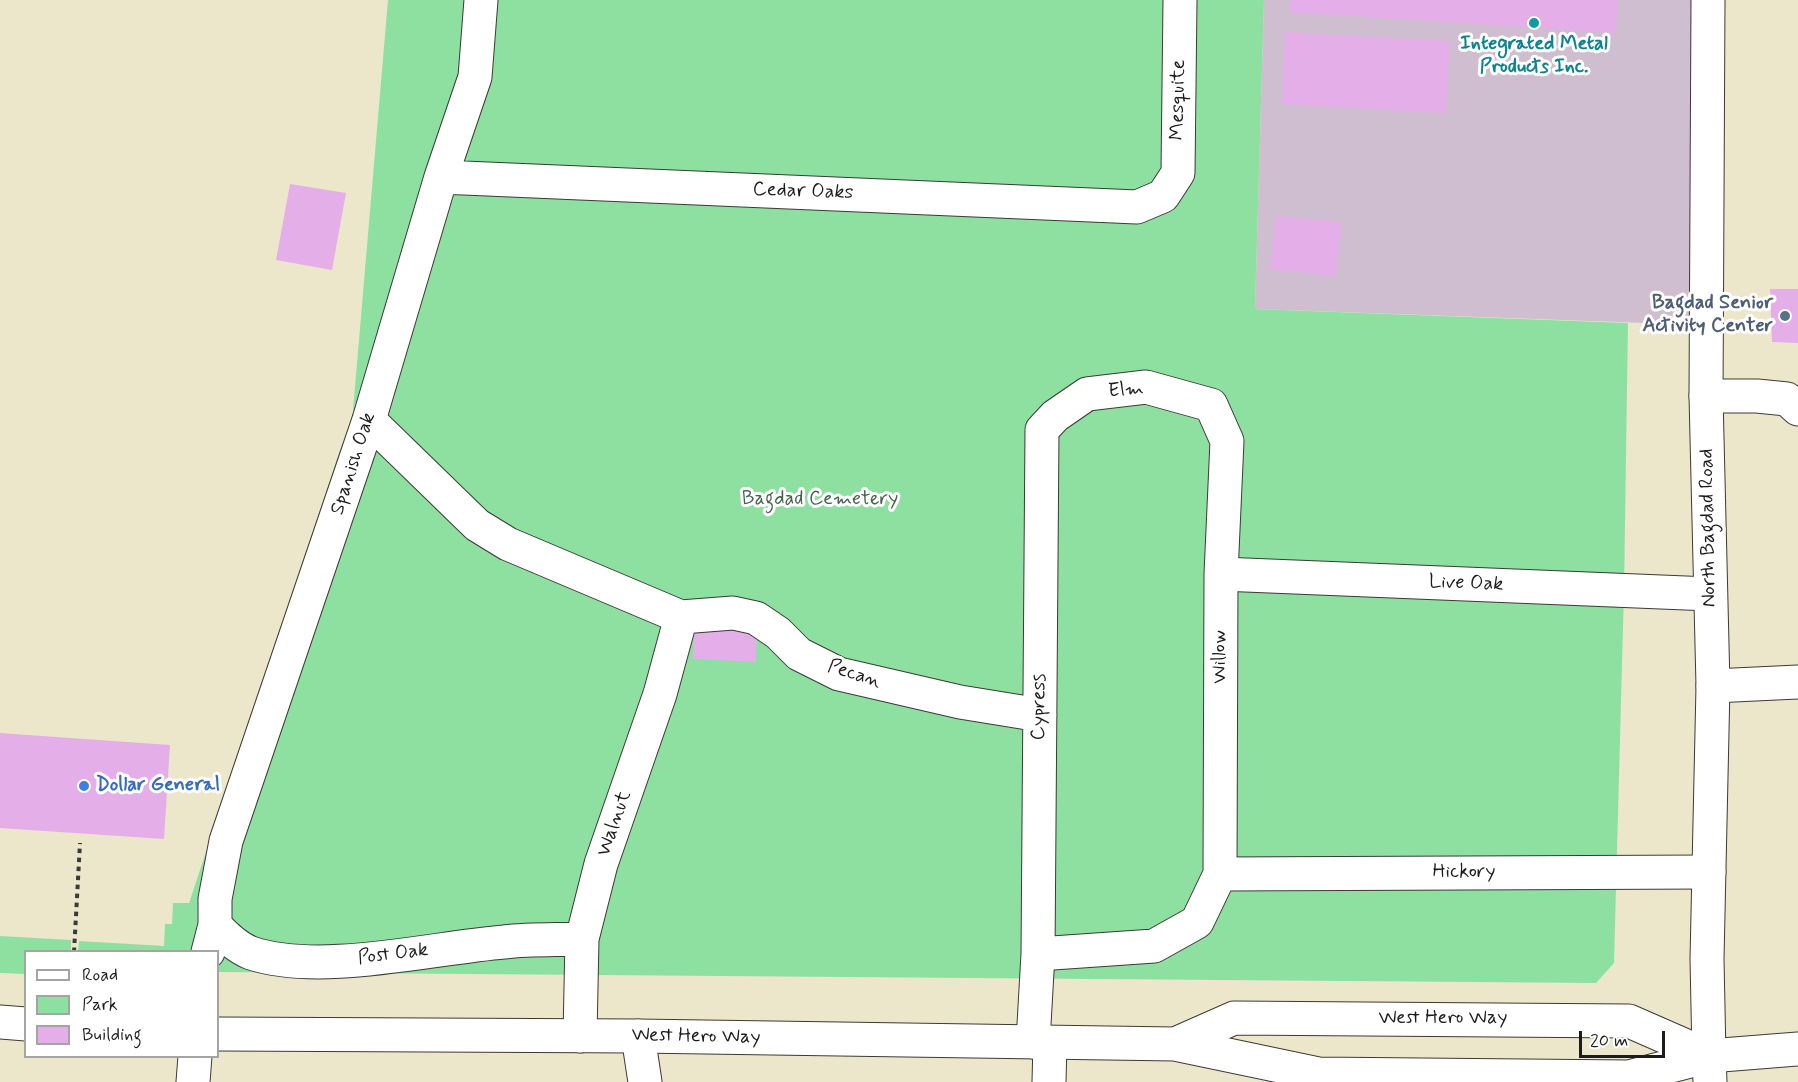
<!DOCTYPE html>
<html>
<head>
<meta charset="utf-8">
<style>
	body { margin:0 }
	#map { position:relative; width:1798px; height:1082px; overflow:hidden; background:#ece7cb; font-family:Mynerve,sans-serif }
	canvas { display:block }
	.legend { position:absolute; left:24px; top:950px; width:195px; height:108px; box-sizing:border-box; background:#fff; border:2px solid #a4a4a4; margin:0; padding:8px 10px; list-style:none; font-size:18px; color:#1c1c1c }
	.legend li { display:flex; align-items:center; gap:12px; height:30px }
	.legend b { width:30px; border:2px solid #a4a4a4 }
	.scale { position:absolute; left:1579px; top:1031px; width:86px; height:27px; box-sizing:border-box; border:3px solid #1c1c1c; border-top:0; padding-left:8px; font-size:18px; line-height:21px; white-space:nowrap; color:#1c1c1c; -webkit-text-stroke:4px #fff; paint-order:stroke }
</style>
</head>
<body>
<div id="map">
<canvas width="1798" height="1082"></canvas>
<ul class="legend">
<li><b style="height:8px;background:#fff"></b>Road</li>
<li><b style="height:16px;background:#8ee0a0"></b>Park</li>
<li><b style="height:16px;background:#e4aee9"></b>Building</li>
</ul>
<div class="scale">20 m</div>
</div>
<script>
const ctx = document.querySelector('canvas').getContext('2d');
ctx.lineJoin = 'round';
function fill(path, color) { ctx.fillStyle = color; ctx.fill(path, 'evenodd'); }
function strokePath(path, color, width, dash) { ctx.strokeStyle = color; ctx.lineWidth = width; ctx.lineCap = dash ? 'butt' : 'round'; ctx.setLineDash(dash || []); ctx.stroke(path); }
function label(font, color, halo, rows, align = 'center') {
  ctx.font = font + ' Mynerve,sans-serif'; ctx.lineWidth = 6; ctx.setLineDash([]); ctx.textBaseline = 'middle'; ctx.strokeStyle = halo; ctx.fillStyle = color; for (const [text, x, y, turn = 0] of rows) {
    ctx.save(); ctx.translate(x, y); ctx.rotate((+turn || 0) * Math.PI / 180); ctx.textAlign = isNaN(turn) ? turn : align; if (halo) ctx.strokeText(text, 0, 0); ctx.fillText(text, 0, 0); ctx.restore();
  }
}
const industrial = new Path2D(`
	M1264,0H1708L1702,325L1255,309Z`);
const green = new Path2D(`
	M388,0H1264L1255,309L1628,323L1624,590L1614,963L1596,983L218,972V952H78L79,941L164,946L165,924H172L173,903H189L340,450L352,422Z
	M0,936L71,940V951L26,952L25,974L0,973Z`);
const building = new Path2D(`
	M1290,0H1618L1616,33L1289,12Z
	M1285,32L1450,41L1446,113L1282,104Z
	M290,184L346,193L332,270L276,260Z
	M1276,216L1342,222L1336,276L1270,269Z
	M1770,289H1798V343L1772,342Z
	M694,629L757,631L756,662L693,659Z
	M0,733L170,745L164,839L0,828Z`);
const path = new Path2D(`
	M74,952L80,843`);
const minor = new Path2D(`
	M441,177L1137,207L1163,196L1178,173L1180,0
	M1706,396H1757L1787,399L1798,409
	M369,420L477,525L508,544L681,617L733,613L756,618L778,633L799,654L839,674L960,702L1040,715
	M1221,574L1710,594
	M1713,686L1798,682
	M1220,874L1709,872
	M215,925C224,935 238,948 251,953C320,976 431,948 504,942C530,939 556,940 582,939
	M208,952L215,925V899L226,841L369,420L441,177L475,77L481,0
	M580,1036L582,939L601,864L660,694L681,617
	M638,1036L645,1082
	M1033,1042L1038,954L1042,430L1055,416L1087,394L1146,387L1211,405L1227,441L1221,574L1220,874L1197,922L1154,946L1038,954
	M1709,1056L1710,1082
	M193,1082L195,1056
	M1049,1082L1050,1043`);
const major = new Path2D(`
	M1708,0L1706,396L1713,686L1707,959L1709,1056
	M0,1022L26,1024
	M218,1034L638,1036L1175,1044L1318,1074L1629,1077L1709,1056L1798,1049
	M1175,1044L1234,1018L1629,1021L1709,1056`);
const markers = [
	[1534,23,6,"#0f9aa8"],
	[1785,316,6,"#5c6f8a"],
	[84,786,6,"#3f7fe0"]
];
const cultureNames = [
	["Integrated Metal",1534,45],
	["Products Inc.",1534,68]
];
const streetNames = [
	["Mesquite",1179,100,-89],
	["Cedar Oaks",803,192,2],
	["Elm",1126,391,-4],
	["Spanish Oak",354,464,-72],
	["North Bagdad Road",1709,528,-91],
	["Live Oak",1466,584,2],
	["Willow",1221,657,-90],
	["Pecan",854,675,18],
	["Cypress",1040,707,-89],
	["Walnut",615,824,-71],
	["Hickory",1464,873],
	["Post Oak",393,955,-7],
	["West Hero Way",1443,1019],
	["West Hero Way",696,1037,1]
];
const serviceNames = [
	["Bagdad Senior",1773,304],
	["Activity Center",1773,327]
];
const parkNames = [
	["Bagdad Cemetery",820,500]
];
const shopNames = [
	["Dollar General",96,786]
];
fill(industrial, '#cfbdd0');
fill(green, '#8ee0a0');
fill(building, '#e4aee9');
strokePath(minor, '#3b3a36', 35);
strokePath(major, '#3b3a36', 35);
strokePath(path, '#3b3a36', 4, [4.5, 4.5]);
strokePath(minor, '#fff', 33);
strokePath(major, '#fff', 33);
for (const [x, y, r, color] of markers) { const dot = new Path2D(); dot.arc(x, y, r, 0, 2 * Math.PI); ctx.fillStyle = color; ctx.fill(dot); strokePath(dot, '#fff', 2); }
label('bold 20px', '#0d838f', '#fff', cultureNames);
label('20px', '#1c1c1c', '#fff', streetNames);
label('bold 20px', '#4e5e75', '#fff', serviceNames, 'right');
label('20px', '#44614a', '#fff', parkNames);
label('bold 20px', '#366cbe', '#fff', shopNames, 'left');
</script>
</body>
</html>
